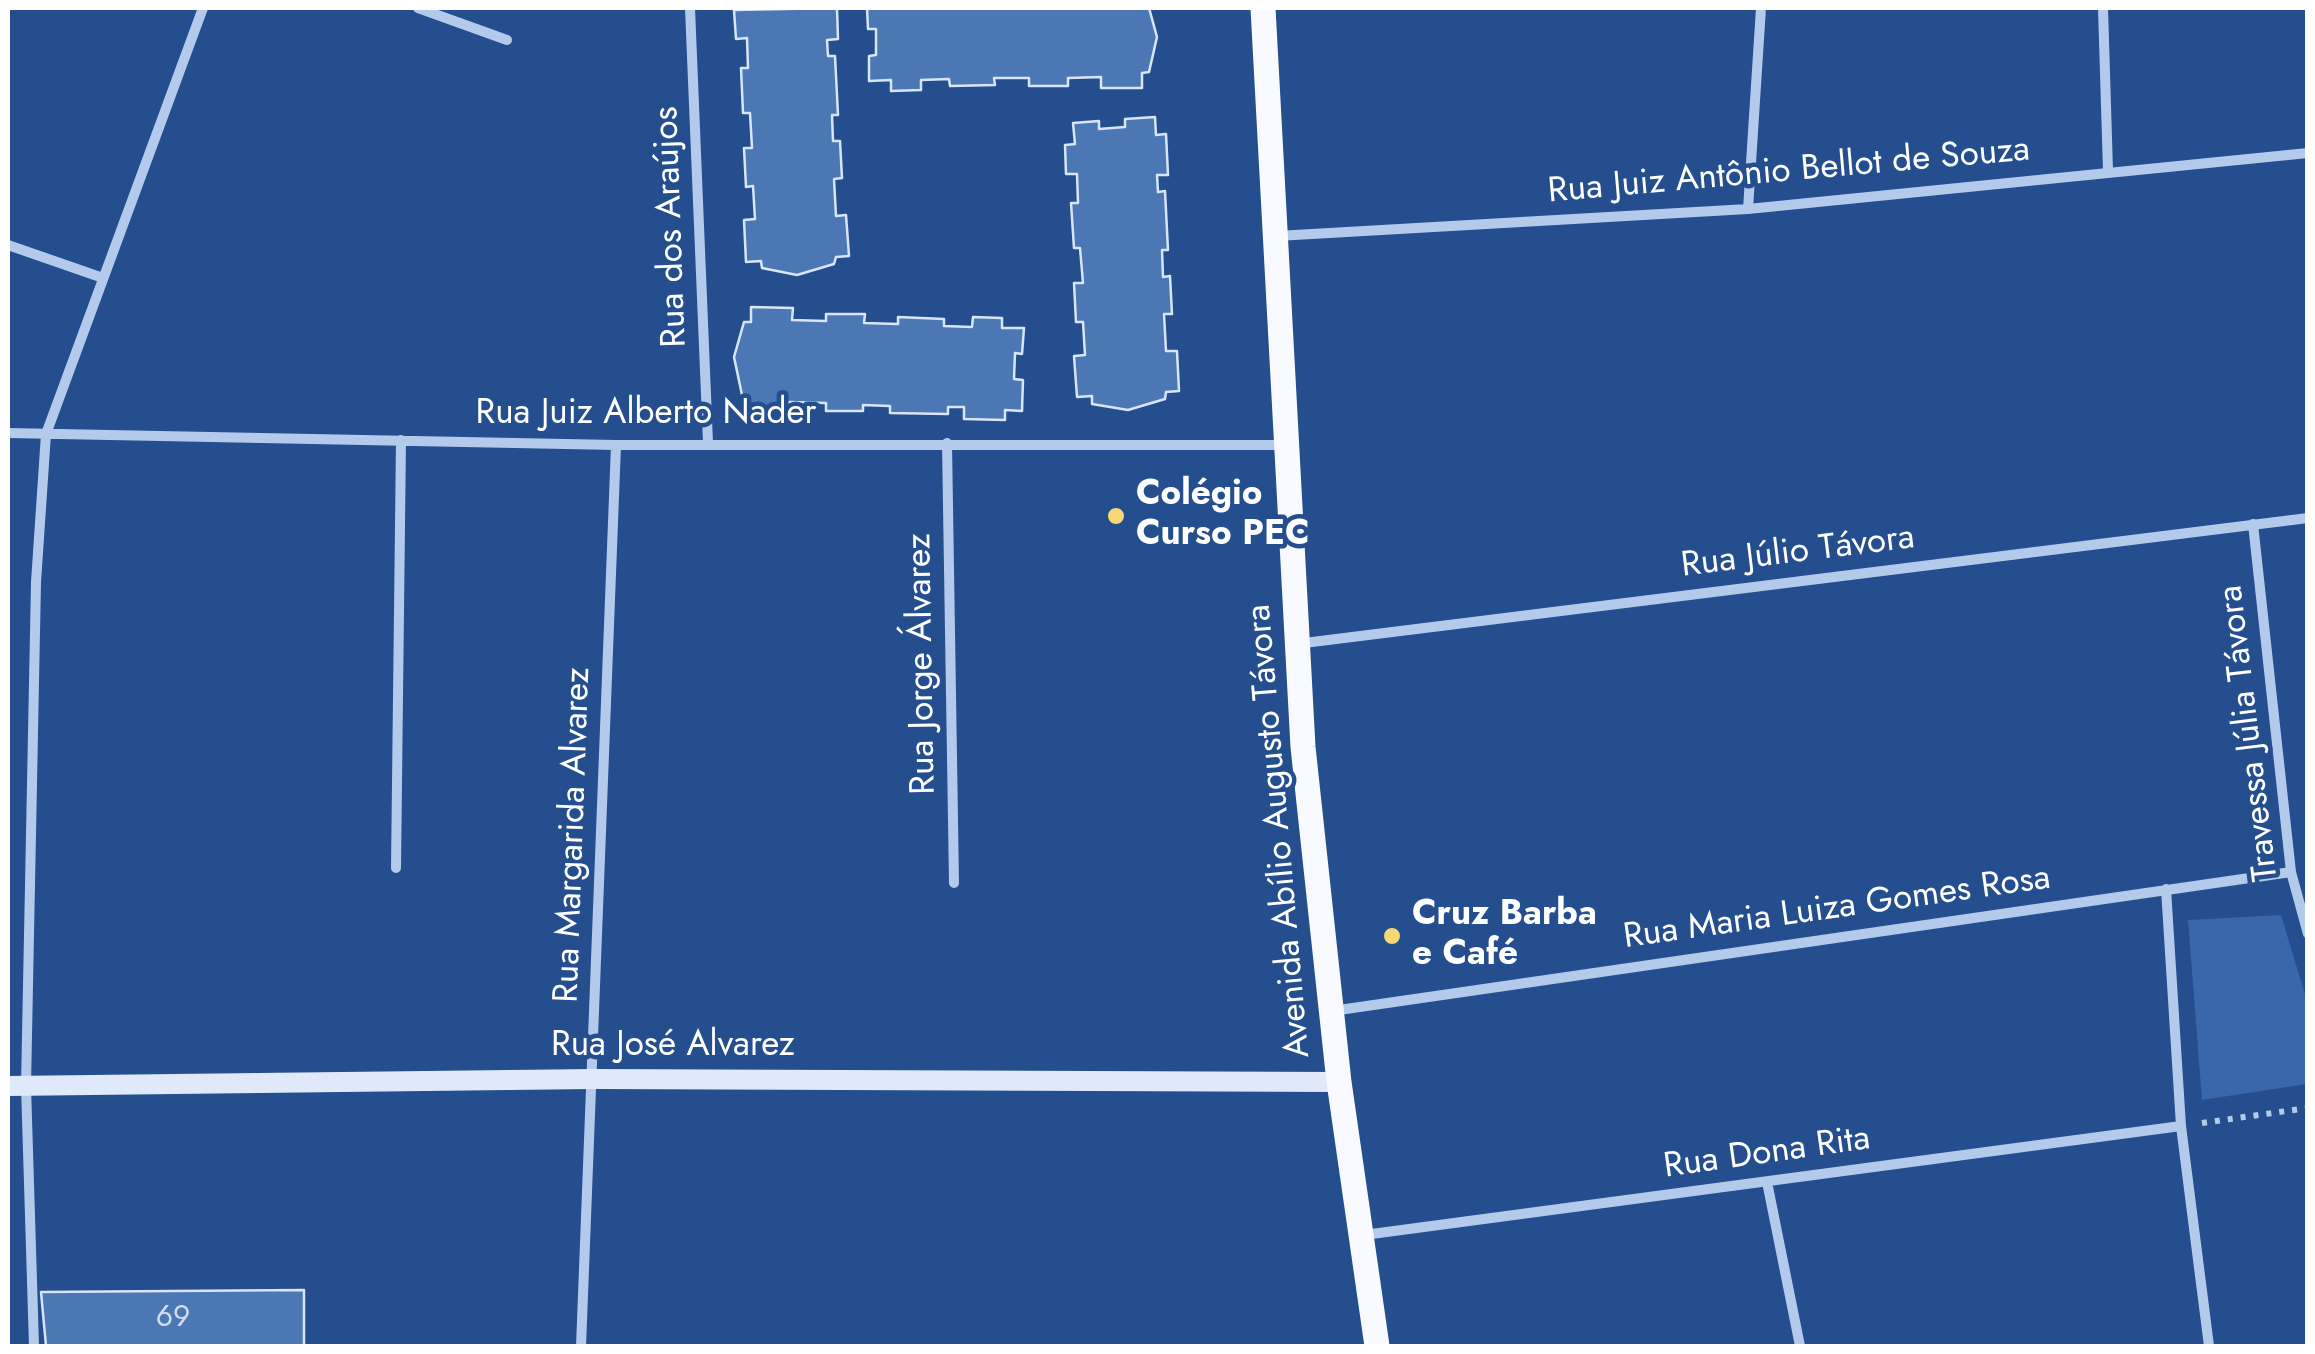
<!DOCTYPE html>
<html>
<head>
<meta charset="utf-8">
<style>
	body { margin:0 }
	#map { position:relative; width:2315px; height:1354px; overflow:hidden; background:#244e8e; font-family:Jost,sans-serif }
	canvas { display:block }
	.frame { position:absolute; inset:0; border:10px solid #fff; pointer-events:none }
</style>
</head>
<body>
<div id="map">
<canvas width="2315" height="1354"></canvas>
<div class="frame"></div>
</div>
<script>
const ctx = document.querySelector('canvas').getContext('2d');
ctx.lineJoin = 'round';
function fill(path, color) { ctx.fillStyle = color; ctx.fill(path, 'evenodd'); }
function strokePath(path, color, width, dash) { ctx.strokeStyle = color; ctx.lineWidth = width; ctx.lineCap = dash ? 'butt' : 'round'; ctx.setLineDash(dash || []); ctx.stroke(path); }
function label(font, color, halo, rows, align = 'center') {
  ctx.font = font + ' Jost,sans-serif'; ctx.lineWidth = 9; ctx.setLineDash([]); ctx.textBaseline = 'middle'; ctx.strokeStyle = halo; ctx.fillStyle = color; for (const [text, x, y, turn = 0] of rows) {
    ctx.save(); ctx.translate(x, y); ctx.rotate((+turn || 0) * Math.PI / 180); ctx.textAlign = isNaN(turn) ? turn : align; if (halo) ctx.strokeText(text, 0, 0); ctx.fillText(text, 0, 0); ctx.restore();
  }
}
const green = new Path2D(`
	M2281,915L2307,1001V1084L2202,1100L2188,920Z`);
const building = new Path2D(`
	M837,8L838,39L827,40L828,56H835L838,115H832L833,141H840L842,178L834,179L836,216L846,215L849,256L836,257L834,264L797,275L762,268L761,261L746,262L744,220L755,219L753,186L746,187L744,148H752L750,113H743L741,68H748L747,38L736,39L734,10Z
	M867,8H1149L1157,37L1149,72L1142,73V88H1101V77L1068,78V86H1029V78H994L995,85L950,86L949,79L921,80V90L891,91V80L869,81V56L876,55V29H868Z
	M1155,117L1156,135L1166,134L1168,175H1157L1158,192L1165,191L1168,250H1162L1163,277L1170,276L1172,314H1164L1166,351H1177L1179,391L1166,392L1165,399L1128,410L1092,404V396L1077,397L1074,356L1085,355L1083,322H1076L1074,283H1083L1080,248H1074L1071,203H1078L1077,174H1066L1065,145L1075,144L1073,123L1099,121V129L1125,127V119Z
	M751,307L793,308L792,320L826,321V314H865L864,323L898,324V317L944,319V326L972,327L973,317L1002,318V328H1024L1022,354L1015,353L1014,379L1023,380L1022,411L1005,410V420L964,419V407H948V414L890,413V406L863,405V411H826V403L789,402V411H749V397L742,395L734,357L744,322H751Z
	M304,1290V1346H46L41,1292Z`);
const path = new Path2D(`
	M2202,1123L2308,1108`);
const street = new Path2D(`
	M418,8L507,40
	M690,8L708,443
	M2103,8L2108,171
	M1748,209L1761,8
	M1277,236L1748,209L2308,153
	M8,245L103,278
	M8,433L616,445H1285
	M947,443L954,883
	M2253,524L2291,872L2308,934
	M1296,644L2308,518
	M396,868L401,440
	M2166,889L2181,1126L2209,1346
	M1332,1011L2291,872
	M1767,1182L1800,1346
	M1364,1235L2181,1126
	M34,1346L26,1086L36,582L46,434L203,8
	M581,1346L616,445`);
const secondary = new Path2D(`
	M8,1086L593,1079L1339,1082`);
const primary = new Path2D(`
	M1263,8L1303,747L1339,1082L1377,1346`);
const markers = [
	[1116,516,10,"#f6d776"],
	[1392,936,10,"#f6d776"]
];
const numberNames = [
	["69",173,1319]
];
const streetNames = [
	["Rua Juiz Antônio Bellot de Souza",1789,172,-5],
	["Rua dos Araújos",672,227,-92],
	["Rua Juiz Alberto Nader",646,415],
	["Rua Júlio Távora",1798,553,-7],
	["Rua Jorge Álvarez",923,664,-91],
	["Travessa Júlia Távora",2250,733,-97],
	["Avenida Abílio Augusto Távora",1280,831,-95],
	["Rua Margarida Alvarez",574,835,-88],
	["Rua Maria Luiza Gomes Rosa",1837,909,-8],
	["Rua José Alvarez",673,1047],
	["Rua Dona Rita",1767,1154,-8]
];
const poiNames = [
	["Colégio",1136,496],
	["Curso PEC",1136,536],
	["Cruz Barba",1412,916],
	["e Café",1412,956]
];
fill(green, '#3867ab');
fill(building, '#4c77b5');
strokePath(building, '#d8e5f8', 2.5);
strokePath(path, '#b3caeb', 6, [5, 8]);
strokePath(street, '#b3caeb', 10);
strokePath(secondary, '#dfe9f9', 20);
strokePath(primary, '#f8faff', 25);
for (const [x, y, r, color] of markers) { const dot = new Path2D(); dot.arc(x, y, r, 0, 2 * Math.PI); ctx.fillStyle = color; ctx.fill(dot); strokePath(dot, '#244e8e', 4); }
label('30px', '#d2ddec', null, numberNames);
label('35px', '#fff', '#244e8e', streetNames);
label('bold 35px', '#fff', '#244e8e', poiNames, 'left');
</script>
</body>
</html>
